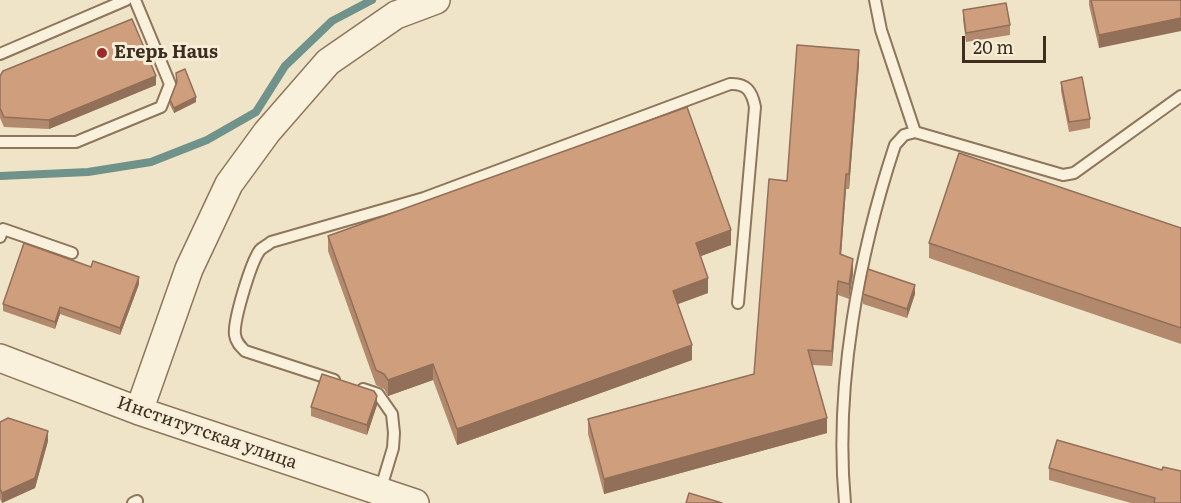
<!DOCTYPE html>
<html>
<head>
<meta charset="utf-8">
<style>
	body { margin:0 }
	#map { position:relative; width:1181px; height:503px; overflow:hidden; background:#f0e4c8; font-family:Literata,serif }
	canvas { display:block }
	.scale { position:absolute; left:962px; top:36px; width:84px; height:27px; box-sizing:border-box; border:3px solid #3d2e20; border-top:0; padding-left:8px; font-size:18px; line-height:21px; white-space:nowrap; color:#3d2e20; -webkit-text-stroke:4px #f7eed8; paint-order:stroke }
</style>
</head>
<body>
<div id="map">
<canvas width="1181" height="503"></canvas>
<div class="scale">20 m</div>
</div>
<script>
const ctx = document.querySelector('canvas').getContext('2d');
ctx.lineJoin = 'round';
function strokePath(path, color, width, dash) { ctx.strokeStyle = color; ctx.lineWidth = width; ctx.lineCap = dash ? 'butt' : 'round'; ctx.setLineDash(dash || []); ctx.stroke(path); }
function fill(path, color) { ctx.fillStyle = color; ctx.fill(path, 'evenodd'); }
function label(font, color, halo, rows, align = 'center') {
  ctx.font = font + ' Literata,serif'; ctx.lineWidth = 6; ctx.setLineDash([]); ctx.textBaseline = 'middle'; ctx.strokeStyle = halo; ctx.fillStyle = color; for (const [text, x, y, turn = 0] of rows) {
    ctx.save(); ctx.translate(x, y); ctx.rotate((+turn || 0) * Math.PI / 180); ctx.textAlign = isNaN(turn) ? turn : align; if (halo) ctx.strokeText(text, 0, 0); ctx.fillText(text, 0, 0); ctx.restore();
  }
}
const stream = new Path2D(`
	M0,176L88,172L151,162L207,140L256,112L285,66L332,21L372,0`);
const service = new Path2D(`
	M875,0L881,30L915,132
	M0,54L126,0
	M0,142H76L161,107L170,84L135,0
	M0,237L3,229L72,253
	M334,380L245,351C240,346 236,342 235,335C233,321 251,262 260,250C263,247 268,245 271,242L424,198L730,84C746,83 752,91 755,107L738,303
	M363,389L378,394L392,414L394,433L393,448L380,491
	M133,503L137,501
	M845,503C834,387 859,254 895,145L904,135L915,132L1063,175L1074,173L1181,96`);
const tertiary = new Path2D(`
	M0,358L139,411L415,503
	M139,411L189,269L229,184L267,132L328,62L396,15L436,0`);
const wall = new Path2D(`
	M1089,0H1181L1099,48L1089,5Z
	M963,10L1010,25V35L966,42L963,20Z
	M859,64L849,189H846L841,255L853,274L849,299L838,295L832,366L812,365L827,433L604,494L588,434V419L754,374L787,181Z
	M176,73L196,102L174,113L170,105V100L176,83Z
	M0,76L156,85L49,129L4,127L0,118Z
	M1061,82L1090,119V128L1069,132L1061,91Z
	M1181,228V344L929,258V243Z
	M328,236L731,245L700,256L708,293L677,304L692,360L457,445L433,380L388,396L384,389L376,385L328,251Z
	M139,284L120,335L60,314L55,329L3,311V304Z
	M863,294H915L907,318L863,304Z
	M377,405L367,435L311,416V407Z
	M0,422L48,441L35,488L2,503L0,499Z
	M1049,468L1162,470L1181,503H1131L1049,480Z`);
const shadedWall = new Path2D(`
	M1181,18V31L1099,48V35Z
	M859,50V64L849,189V174Z
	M156,76V85L49,129V120Z
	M196,97V102L174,113V108Z
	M846,174V189L840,269V254Z
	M731,230V245L696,258V243Z
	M853,259V274L849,299V284Z
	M139,277V284L120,335V328Z
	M708,278V293L673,306V291Z
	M838,281V295L832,366V351Z
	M915,285V294L907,318V309Z
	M60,307V314L55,329V322Z
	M692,345V360L457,445V429Z
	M433,364V380L388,396V380Z
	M377,396V405L367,435V425Z
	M827,418V433L604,494V479Z
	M48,431V441L35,488L2,503V493Z`);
const building = new Path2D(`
	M1091,0H1181V18L1099,35Z
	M1006,3L1010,25L966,33L963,10Z
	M132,19L156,76L49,120L4,117L0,108V76L3,71Z
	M797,45L859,50L849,174H846L840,254L853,259L849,284L838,281L832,351L808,350L827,418L604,479L588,419L754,374L769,179L787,181Z
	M185,69L196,97L174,108L170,100L177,82L176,73Z
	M1082,77L1090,119L1069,122L1061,82Z
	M687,107L731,230L696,243L708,278L673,291L692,345L457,429L433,364L388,380L384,374L376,370L328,236Z
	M959,153L1181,228V328L929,243Z
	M24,243L91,267L93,261L139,277L120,328L60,307L55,322L3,304Z
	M868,269L915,285L907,309L863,294Z
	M322,374L374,391L377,396L367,425L311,407Z
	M8,418L48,431L35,478L2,493L0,489V422Z
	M1057,440L1162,470L1163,467L1181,471V503H1154L1155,498L1049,468Z
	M689,493L722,503H686Z`);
const markers = [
	[102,53,6,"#9e2a2b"]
];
const poiNames = [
	["Егерь Haus",114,53]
];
const streetNames = [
	["Институтская улица",207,433,19]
];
strokePath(stream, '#6f938a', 8);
strokePath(service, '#8d765c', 14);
strokePath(tertiary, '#8d765c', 30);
strokePath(service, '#faf1dc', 10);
strokePath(tertiary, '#faf1dc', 27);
fill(wall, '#b2896c');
fill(shadedWall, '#916f58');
fill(building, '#cf9f7d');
strokePath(building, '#916f58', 1.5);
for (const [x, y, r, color] of markers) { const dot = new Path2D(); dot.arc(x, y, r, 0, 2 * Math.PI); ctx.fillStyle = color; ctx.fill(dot); strokePath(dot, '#f7eed8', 2); }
label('bold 18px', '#3d2e20', '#f7eed8', poiNames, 'left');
label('18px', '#3d2e20', '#f7eed8', streetNames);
</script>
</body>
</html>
